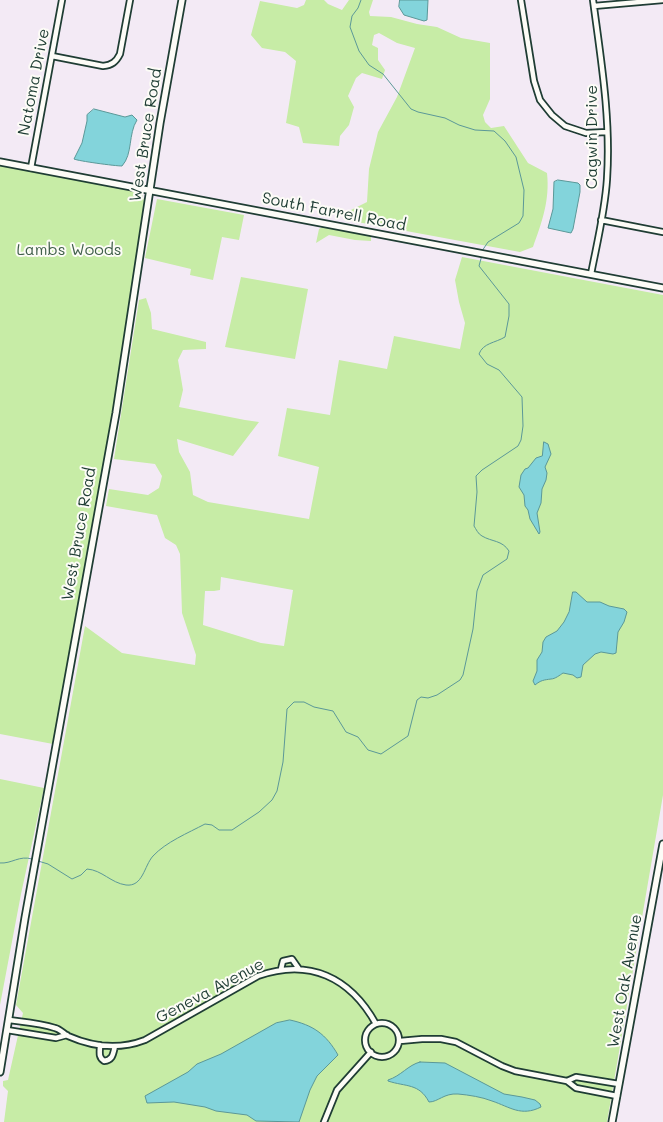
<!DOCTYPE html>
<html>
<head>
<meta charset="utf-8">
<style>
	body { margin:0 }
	canvas { display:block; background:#f3eaf5 }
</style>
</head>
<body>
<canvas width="663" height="1122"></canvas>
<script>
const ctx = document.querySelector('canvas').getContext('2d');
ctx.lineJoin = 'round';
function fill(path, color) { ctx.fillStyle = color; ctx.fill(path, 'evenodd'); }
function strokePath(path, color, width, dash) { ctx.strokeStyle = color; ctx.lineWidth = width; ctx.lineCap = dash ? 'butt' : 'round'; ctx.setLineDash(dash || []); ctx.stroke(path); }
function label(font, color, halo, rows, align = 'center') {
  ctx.font = font + ' Mali,sans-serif'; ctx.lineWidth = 4; ctx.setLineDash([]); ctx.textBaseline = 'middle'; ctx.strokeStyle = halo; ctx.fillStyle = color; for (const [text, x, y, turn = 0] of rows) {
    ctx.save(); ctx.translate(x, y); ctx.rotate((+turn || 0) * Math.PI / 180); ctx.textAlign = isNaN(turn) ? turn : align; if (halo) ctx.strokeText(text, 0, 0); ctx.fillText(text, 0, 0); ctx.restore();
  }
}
const green = new Path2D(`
	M306,0H324L328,4L342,10L349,0H373L369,12L370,16L391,17L417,24L437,27L461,38L490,43V99L483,115L485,122L491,128L504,126L528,163L547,173C550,200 542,222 533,247L520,252L352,221L351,210L367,202L369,169L378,132L397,97L415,48L397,43L379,33L374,35L372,45L378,48V60L385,70L382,79L362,73L356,78L348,96L354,107L349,125L340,136L339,146L303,143L299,127L286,123L296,61L285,52L262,48L251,35L260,1L297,8L304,5Z
	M0,165L138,192L142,194L145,204L119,376L53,744L0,734Z
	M157,199L244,215L239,240L222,237L213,280L190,275L191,269L145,258Z
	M324,226L371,236V241L355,240L329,235L316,243L319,229Z
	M462,257L663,295V795L607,1122H4L8,1091L3,1086V1081L8,1080L23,1013L16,1005L85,626L122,653L195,665L196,655L182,613L180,554L176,545L165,538L157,515L106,506L109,489L148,495L159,488L162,476L155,464L114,459L139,300L146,298L151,313L152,329L206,342V349L183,350L178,360L183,390L179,407L245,420L259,422L233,456L177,439L179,452L190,472L193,495L208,502L309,519L319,467L278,456L287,408L330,415L339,360L387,369L394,336L460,349L465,323L459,302L455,280ZM221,577L293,590L284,646L261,643L203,625L205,591H214L220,590Z
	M241,277L308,289L295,359L225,347Z
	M0,779L44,788L21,894L0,1005Z`);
const water = new Path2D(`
	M400,0H428L427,20L424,21L404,15L399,7Z
	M94,109L125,117L132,115L137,120C128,134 133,154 122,166C115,166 78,161 74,159L82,143L87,121V115Z
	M558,180L578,183L580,185V192L573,229L571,233L548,228L553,209L554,182Z
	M544,442L548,444L551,454L545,467L547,473L546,480L542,489L541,503L537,513L540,532L539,534L530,519L528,510L525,506L524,495L519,487L521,475L525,469L528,468L536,458L542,456Z
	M573,592H576L587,602H600L609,606L624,609L627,612L624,622L618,632L616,653L613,654L601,652L595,654L583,665L581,677L577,678L573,675L563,673C560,675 555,679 551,679C544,680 541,680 535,685L533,681L537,671V660L542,652L543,642L546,637L557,631L564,622L569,612Z
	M290,1020C313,1025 326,1034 338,1055L317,1076L310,1090L299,1122L256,1121L247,1115L216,1111L205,1107L174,1102L147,1103L145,1096L188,1072L197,1064L221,1054L276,1023Z
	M420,1062L445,1063L504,1094L522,1097L535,1100L540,1104L541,1107C521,1117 510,1107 492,1101C482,1097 469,1095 458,1094C444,1093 438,1102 429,1102C419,1083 406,1087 388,1081V1080C401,1076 408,1065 420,1062Z`);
const stream = new Path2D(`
	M361,0L358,8L352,16L350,27L359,51L369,65L383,74L411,109L418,112L445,118L459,125L475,130L494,131L505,141L516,157L524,190L523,216L519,223L488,242L482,251
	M38,861L48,864L72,879L81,875L87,869C102,870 111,883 126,885C143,887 144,866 153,856C166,842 188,833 205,824L212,825L219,830H232L259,812L272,800L277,791L283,762L287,709L294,702H304L314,707L333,711L346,732L358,737L368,750L381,754L408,736L417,700L421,697L428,698L437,695L460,680L463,675L473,629L477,591L483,575L507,559L509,551C502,540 492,542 482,536C478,534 476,529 474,526L477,492L476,476L482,470L518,446L521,440L523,426L522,397L499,370L487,364L479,354C483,343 495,343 505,337L509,316V304L479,266L482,255
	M0,863C12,864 19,855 32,859`);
const street = new Path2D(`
	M521,0L534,81L540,100L552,115L565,126L586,133L607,132
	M594,6L663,0
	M52,56L103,66C112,65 116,62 120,54L130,0
	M31,168L62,0
	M601,220L663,232
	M591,274C597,243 605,211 607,179C611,119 601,60 593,0
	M281,969L283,961L292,959L299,969
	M9,1020C24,1022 40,1023 55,1028C60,1029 64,1034 68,1036C93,1047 119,1050 145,1040L258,976C309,958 350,977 376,1024
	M365 1040a17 17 0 1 1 34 0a17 17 0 1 1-34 0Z
	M7,1030L56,1038L67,1035
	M400,1041L422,1039H441L456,1042L502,1066L515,1071L567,1081L576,1088L617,1096
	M100,1045C100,1052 98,1057 104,1061C113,1060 113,1054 115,1046
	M567,1081L576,1077L619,1084
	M324,1122L337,1090L371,1052`);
const secondary = new Path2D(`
	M0,162L663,288
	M0,1072L25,918L116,413L160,123L182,0
	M612,1122L663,844`);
const streetNames = [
	["Natoma Drive",34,82,-79],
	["West Bruce Road",146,135,-81],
	["Cagwin Drive",592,137,-90],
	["South Farrell Road",334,212,11],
	["West Bruce Road",79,534,-80],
	["West Oak Avenue",625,981,-80],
	["Geneva Avenue",210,991,-28]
];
const parkNames = [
	["Lambs Woods",69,250]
];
fill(green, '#c7eca6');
fill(water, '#83d4db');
strokePath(water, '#5b9898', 1);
strokePath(stream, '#5b9898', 1);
strokePath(street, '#1f3d34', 8);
strokePath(secondary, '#1f3d34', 9);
strokePath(street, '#fdfcf7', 4.5);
strokePath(secondary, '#fdfcf7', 5.5);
label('16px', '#1f3d34', '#fdfcf7', streetNames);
label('16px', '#41604b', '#fdfcf7', parkNames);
</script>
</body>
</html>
